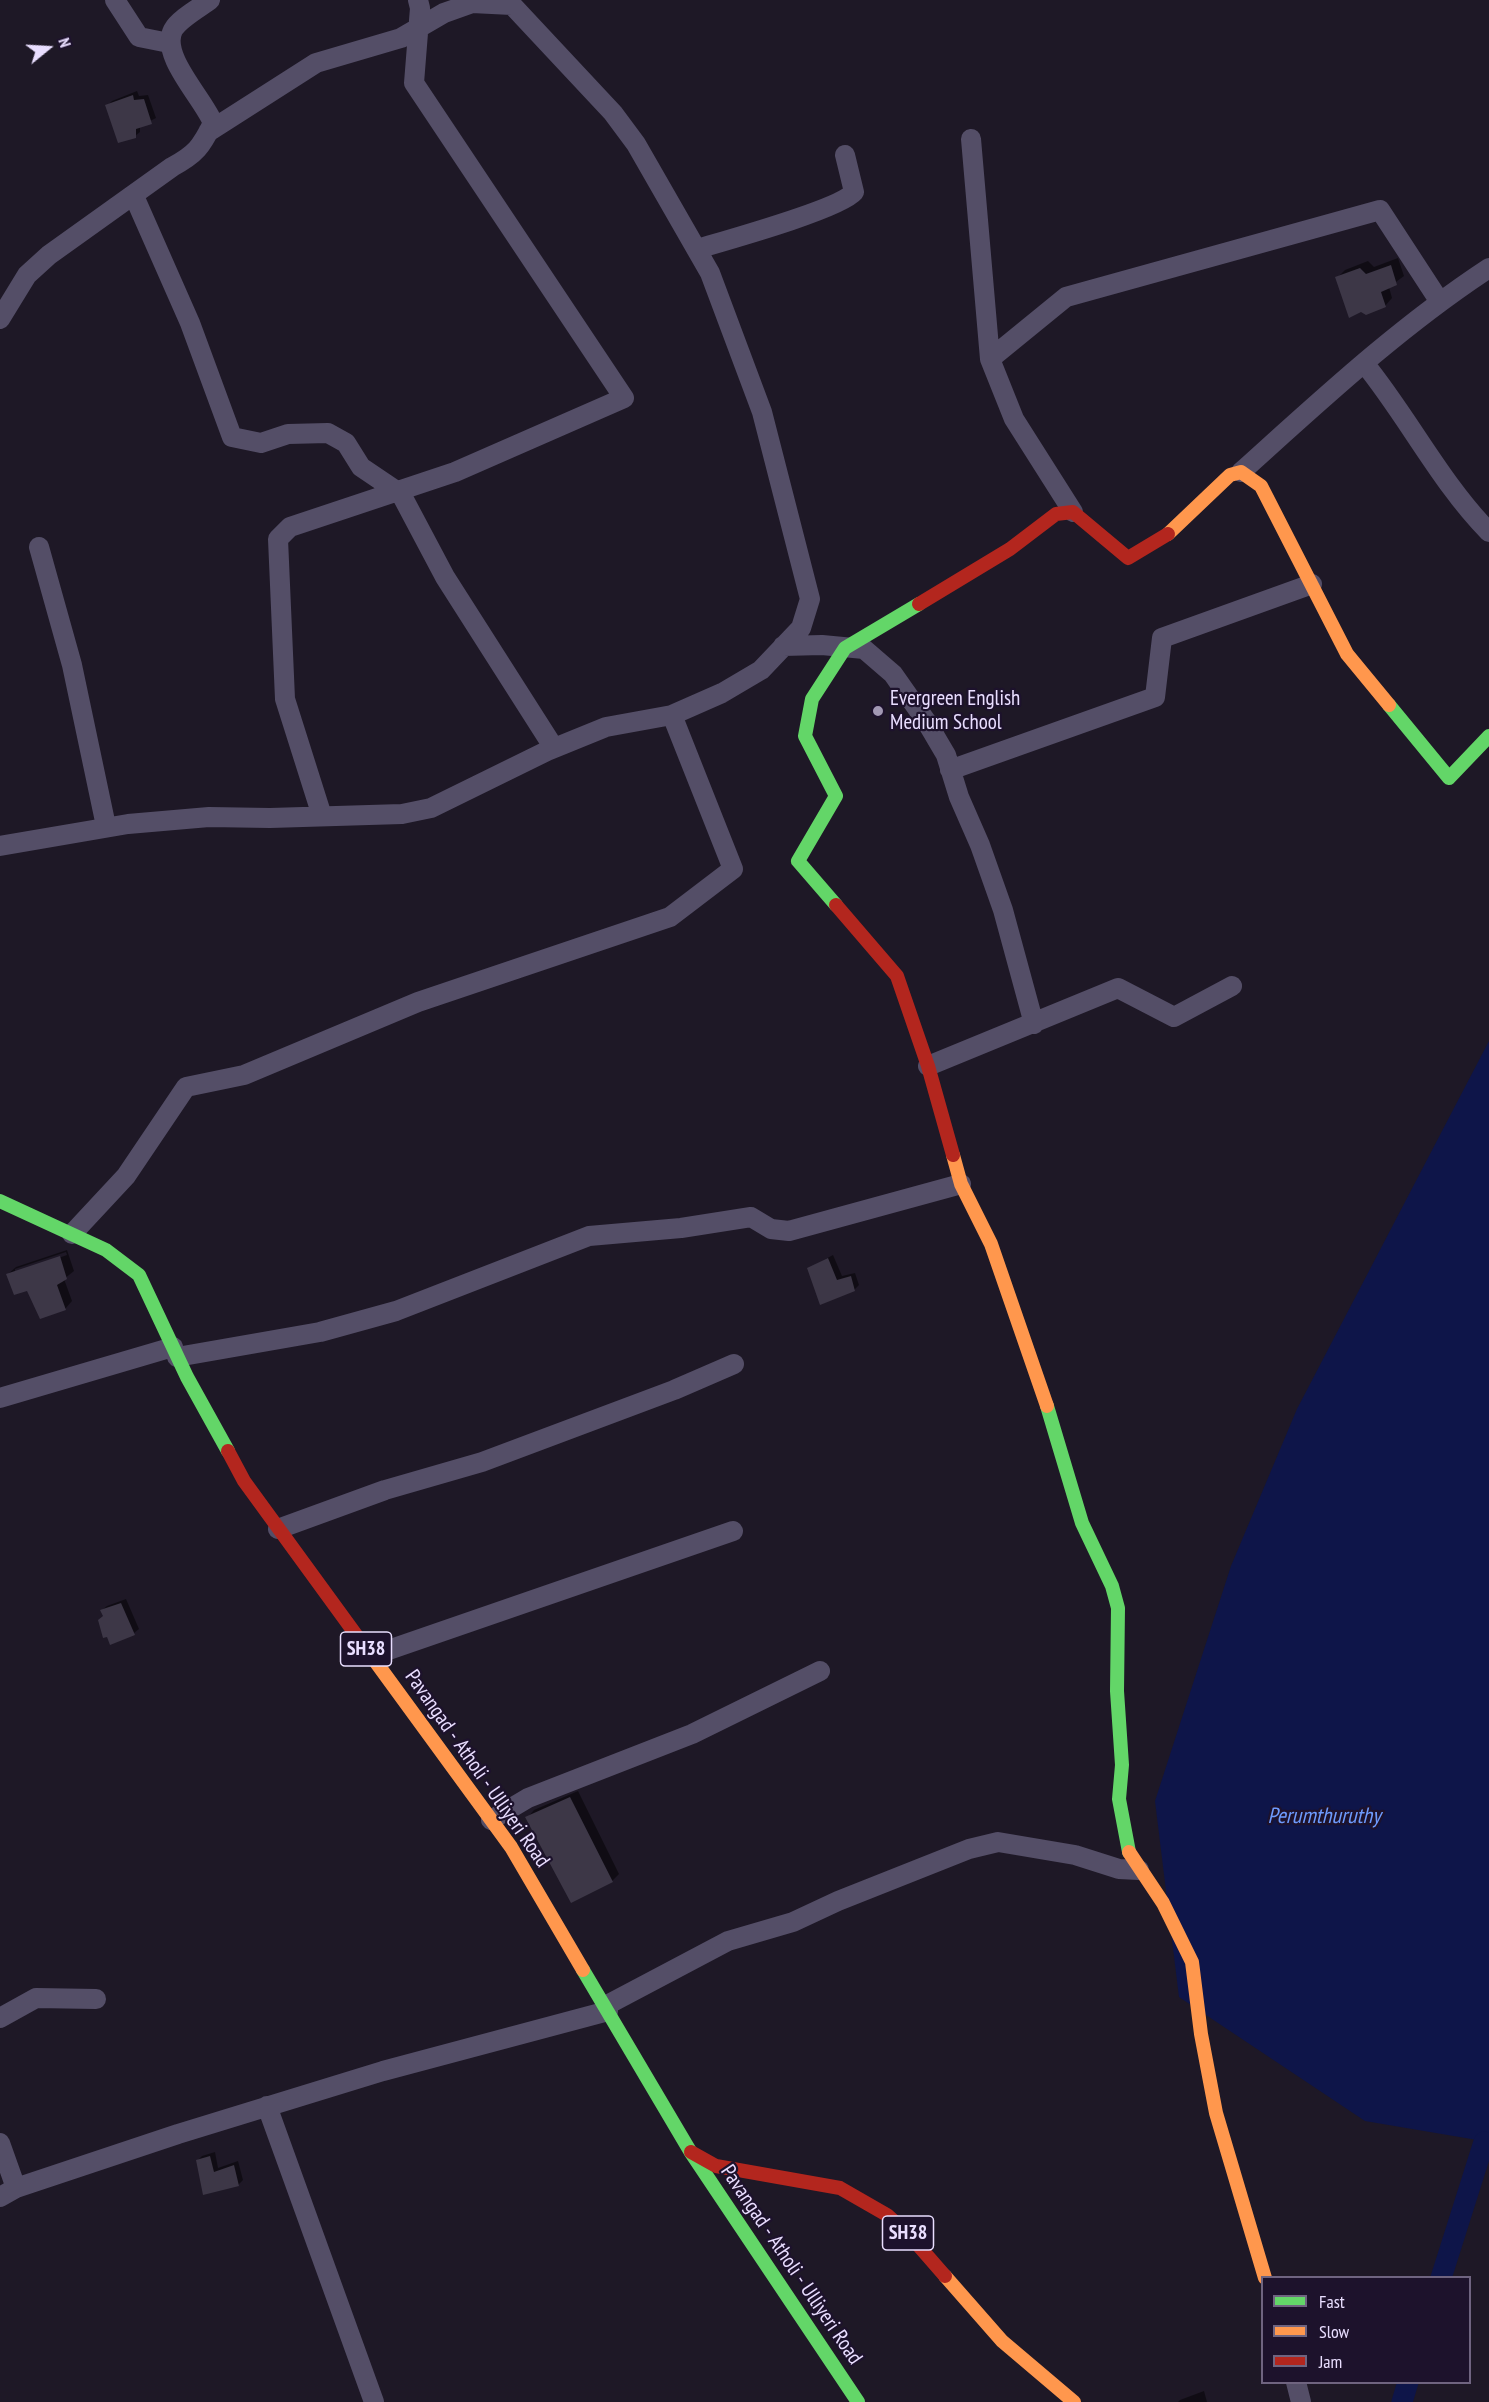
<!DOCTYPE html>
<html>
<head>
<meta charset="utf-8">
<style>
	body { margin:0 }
	#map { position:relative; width:1489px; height:2402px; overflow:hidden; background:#1e1826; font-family:"PT Sans Narrow",sans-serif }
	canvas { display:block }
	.legend { position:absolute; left:1261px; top:2276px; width:210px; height:108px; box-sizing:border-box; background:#1d122c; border:2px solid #6f6480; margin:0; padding:8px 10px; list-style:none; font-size:18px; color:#e9deff }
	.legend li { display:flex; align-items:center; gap:12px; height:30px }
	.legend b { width:30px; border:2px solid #6f6480 }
	.north { position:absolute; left:18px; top:18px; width:60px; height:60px; -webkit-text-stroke:4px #1d122c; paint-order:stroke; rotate:72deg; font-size:16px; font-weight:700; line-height:24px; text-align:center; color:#e9deff }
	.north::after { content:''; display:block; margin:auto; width:21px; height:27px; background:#e9deff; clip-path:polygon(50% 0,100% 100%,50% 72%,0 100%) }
</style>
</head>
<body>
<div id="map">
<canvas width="1489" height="2402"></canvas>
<ul class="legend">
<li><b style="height:8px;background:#63d668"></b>Fast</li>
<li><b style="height:8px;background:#ff974d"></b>Slow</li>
<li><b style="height:8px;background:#b3261e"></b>Jam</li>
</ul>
<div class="north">N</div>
</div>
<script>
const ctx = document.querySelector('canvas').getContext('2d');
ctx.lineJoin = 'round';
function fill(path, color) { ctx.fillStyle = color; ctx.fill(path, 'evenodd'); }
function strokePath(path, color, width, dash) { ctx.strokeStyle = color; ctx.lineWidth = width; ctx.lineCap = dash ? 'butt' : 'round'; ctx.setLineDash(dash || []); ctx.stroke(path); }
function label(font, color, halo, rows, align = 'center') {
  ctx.font = font + ' "PT Sans Narrow",sans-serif'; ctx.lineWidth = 4.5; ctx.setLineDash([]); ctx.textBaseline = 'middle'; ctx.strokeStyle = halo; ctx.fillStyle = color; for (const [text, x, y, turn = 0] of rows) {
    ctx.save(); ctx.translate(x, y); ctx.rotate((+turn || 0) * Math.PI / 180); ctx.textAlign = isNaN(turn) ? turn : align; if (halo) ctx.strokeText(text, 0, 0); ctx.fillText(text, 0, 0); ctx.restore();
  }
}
const water = new Path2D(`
	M1489,1041V2142L1365,2121L1179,1997L1155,1801L1231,1566L1297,1409Z`);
const shadow = new Path2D(`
	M137,91L139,96L148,95L156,118L140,126V132L135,136L107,106L112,101Z
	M1398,258L1404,276L1389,287L1392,298L1385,306L1337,278L1345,270L1368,261L1374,267Z
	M67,1250L74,1271L64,1279L72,1301L65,1309L28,1289L8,1274L16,1267ZM66,1252L67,1255L15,1273V1269Z
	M833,1255L842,1276L855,1273L859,1285L854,1290L809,1268Z
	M126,1599L139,1629L134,1633L102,1610L107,1606Z
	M578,1791L619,1874L612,1881L527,1818L534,1810Z
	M215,2152L218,2168L238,2161L243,2180L238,2185L204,2193L197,2161L202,2156Z
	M1204,2391L1207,2402H1178L1180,2400Z`);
const canal = new Path2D(`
	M1441,2278L1484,2142
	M1402,2402L1408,2382`);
const building = new Path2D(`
	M133,95L134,100L144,99L152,124L136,129V138L118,143L105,105Z
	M1391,265L1397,285L1381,292L1386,307L1366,315L1361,312L1349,318L1335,277L1360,268L1366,274Z
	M60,1256L67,1279L57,1285L66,1310L40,1319L27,1291L14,1295L6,1274Z
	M828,1258L837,1280L851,1276L855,1291L820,1305L807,1268Z
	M121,1603L135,1635L110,1645L107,1637L103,1638L98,1620L103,1616L100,1610Z
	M570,1797L613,1882L571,1903L525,1817Z
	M210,2156L214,2172L234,2165L239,2186L203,2195L196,2160Z`);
const street = new Path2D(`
	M115,0L139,37L169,43
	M971,139L990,359L1014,419L1073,512
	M134,196L190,323L232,437L261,443L288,434L328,433L346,443L361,467L401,494L445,577L554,748
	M697,249C724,241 840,209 854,192L845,155
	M0,319L27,275L49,255L172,167C196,154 201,147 213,123C203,98 160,56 173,30C179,19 199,8 210,0
	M990,359L1066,297L1380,210L1440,302
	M1364,363C1408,417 1440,482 1489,532
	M1241,472C1321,400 1399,327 1489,268
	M39,547L72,665L106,826
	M783,646L822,645L864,649L893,674L926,721L946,755L959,797L980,845L1003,910L1034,1024
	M950,770L1155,697L1162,638L1312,584
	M322,816L285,699L278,539L290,527L455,472L624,398L414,83L420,8L418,0
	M0,846L128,824L209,817L270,818L402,814L431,808L547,751L606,727L672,715L722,693L761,670L801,628L810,599L762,412L710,273L636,144L613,113L512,5L472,3L444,13L401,38L316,63L208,132
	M928,1066L1118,988L1174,1017L1232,986
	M72,1234L126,1176L186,1087L244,1075L418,1002L670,917L733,869L672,715
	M177,1357L320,1332L396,1311L589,1236L681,1228L751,1217L771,1229L789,1231L961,1184
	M0,1398L173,1347
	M278,1529L385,1490L482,1462L674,1390L734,1364
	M371,1656L733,1531
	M491,1820L528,1798L692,1734L820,1671
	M605,2006L728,1941L793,1922L838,1901L969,1849L998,1842L1075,1855L1119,1869L1139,1870
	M0,2018L36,1998L96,1999
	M267,2106L374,2402
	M0,2143L16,2188
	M0,2197L16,2188L178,2134L383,2071L608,2011
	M1296,2382L1301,2402`);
const fast = new Path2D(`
	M1389,705L1449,778L1489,736
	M836,905L798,861L836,796L805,736L812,699L845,648L919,604
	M0,1201L106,1250L139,1275L187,1377L228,1451
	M1047,1406L1082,1523L1112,1586L1118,1608L1117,1691L1122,1765L1119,1799L1129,1852
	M583,1970L690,2151L858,2402`);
const slow = new Path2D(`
	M1168,534L1230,475L1241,472L1261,486L1347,654L1389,705
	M953,1155L961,1184L991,1244L1047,1406
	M370,1654L511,1847L583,1970
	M1129,1852L1163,1903L1192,1962L1201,2034L1216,2113L1265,2278
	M945,2276L1002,2341L1074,2402`);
const jam = new Path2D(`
	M919,604L1010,549L1056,514L1073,512L1128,558L1168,534
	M836,905L897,976L928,1066L953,1155
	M228,1451L244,1481L370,1654
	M691,2152L716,2166L840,2188L887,2215L911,2237L945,2276`);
const markers = [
	[878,711,6,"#a299b3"]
];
const shields = [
	[366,1649,51],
	[908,2233,51]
];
const shieldNames = [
	["SH38",366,1649],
	["SH38",908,2233]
];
const poiNames = [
	["Evergreen English",890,699],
	["Medium School",890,723]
];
const streetNames = [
	["Pavangad - Atholi - Ulliyeri Road",477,1769,55],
	["Pavangad - Atholi - Ulliyeri Road",791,2265,56]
];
const waterNames = [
	["Perumthuruthy",1324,1817]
];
fill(water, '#0e1549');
fill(shadow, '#0007');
strokePath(canal, '#0e1549', 21);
fill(building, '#3d3747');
strokePath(street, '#544e67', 20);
strokePath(fast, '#63d668', 14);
strokePath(slow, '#ff974d', 14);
strokePath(jam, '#b3261e', 14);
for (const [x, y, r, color] of markers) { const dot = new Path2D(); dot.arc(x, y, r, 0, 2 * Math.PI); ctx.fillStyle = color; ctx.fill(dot); strokePath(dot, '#1d122c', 2); }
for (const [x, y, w] of shields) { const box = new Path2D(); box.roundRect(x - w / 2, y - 17, w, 34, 4.5); ctx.fillStyle = '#1d122c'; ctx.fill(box); strokePath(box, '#e9deff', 1.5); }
label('bold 20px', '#e9deff', null, shieldNames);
label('21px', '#e9deff', '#1d122c', poiNames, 'left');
label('21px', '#e9deff', '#1d122c', streetNames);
label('italic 22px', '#6d9afd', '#1d122c', waterNames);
</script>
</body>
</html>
